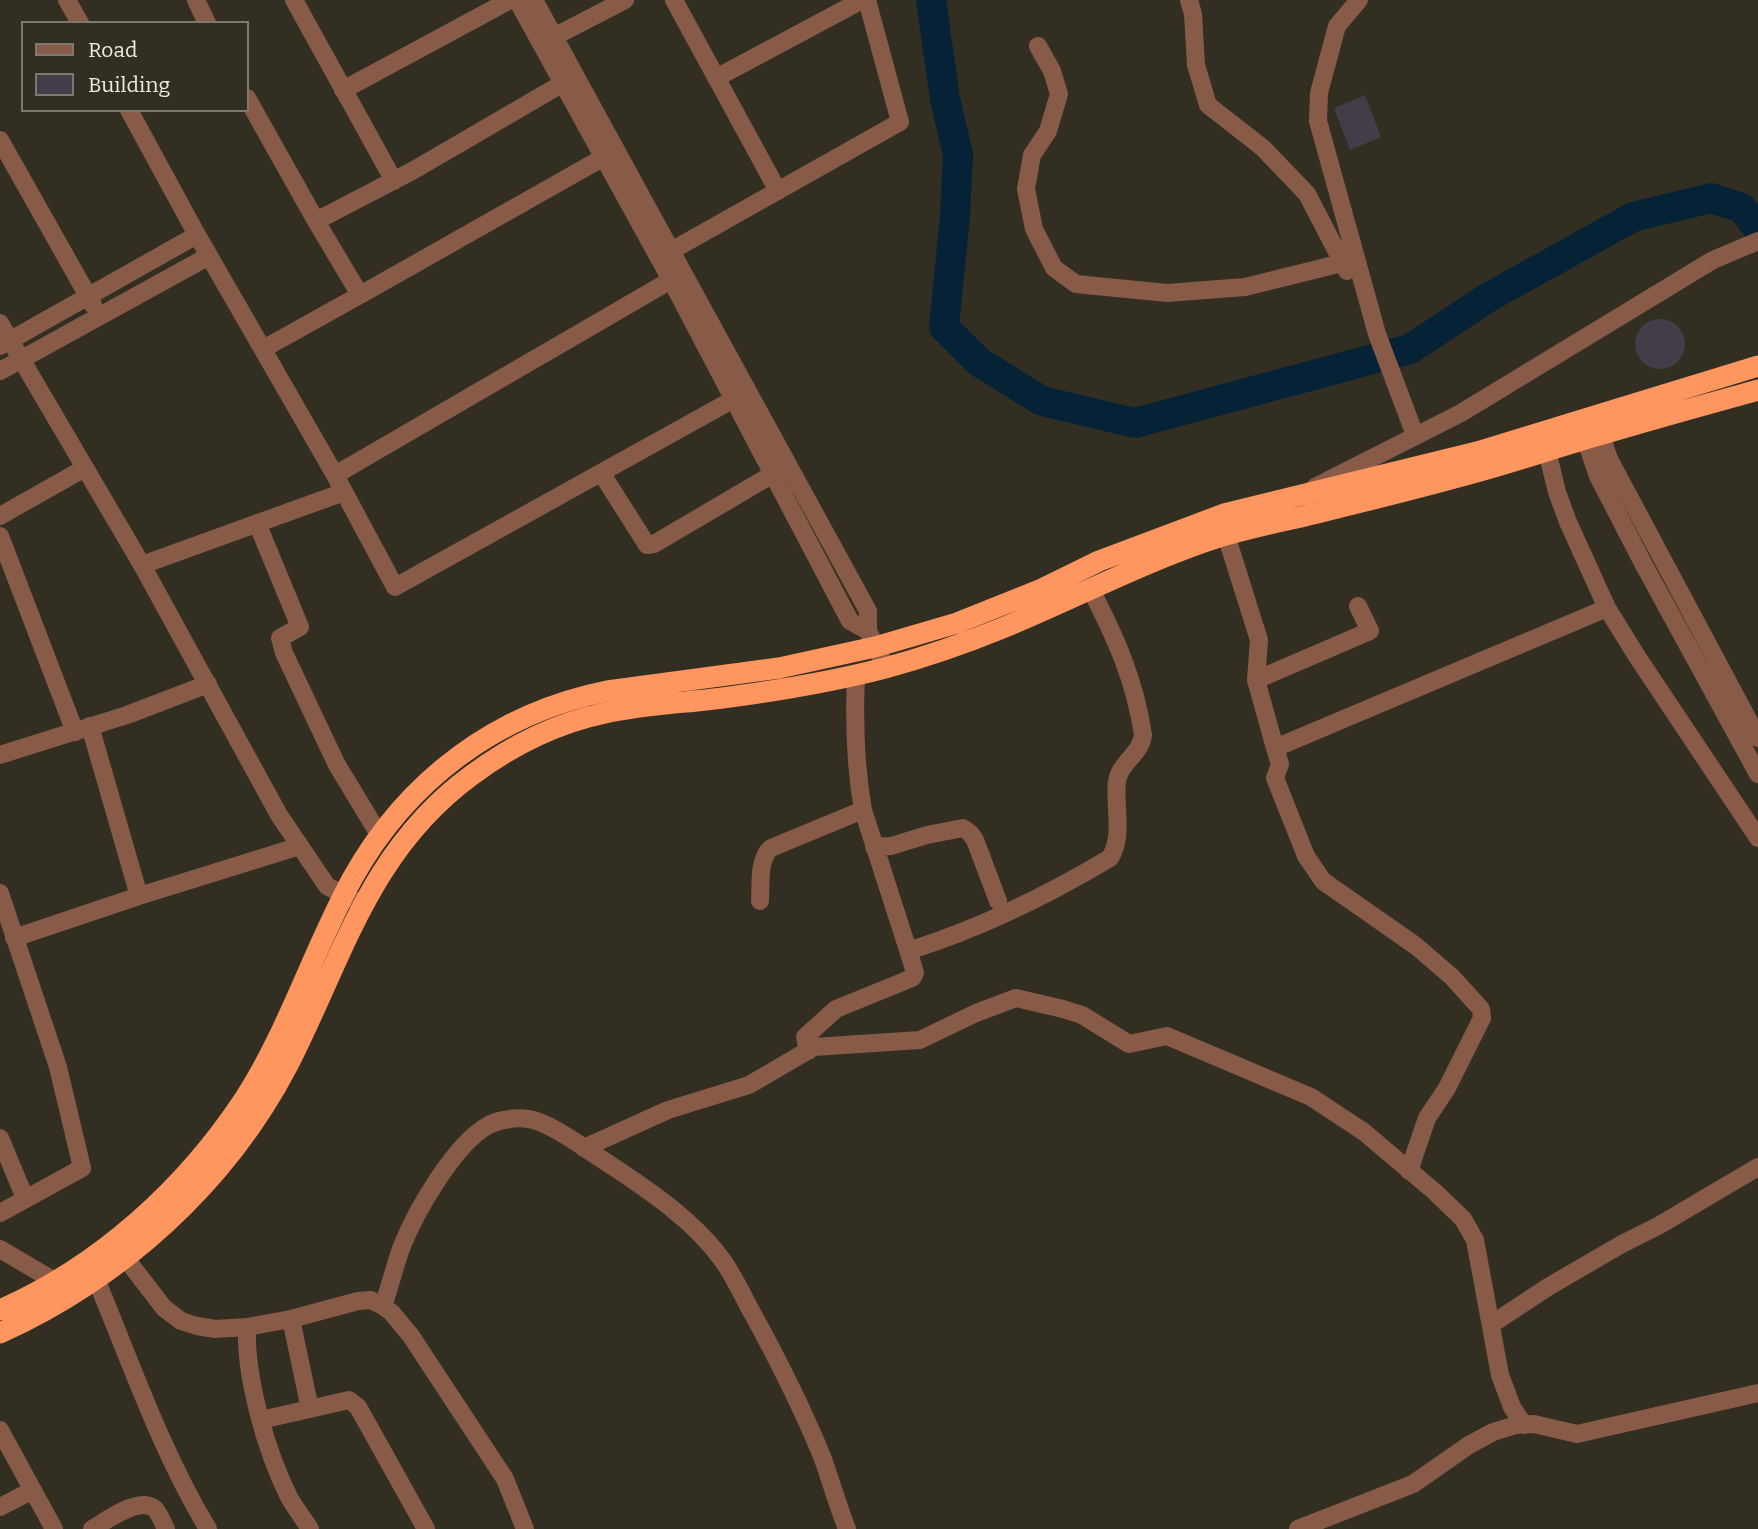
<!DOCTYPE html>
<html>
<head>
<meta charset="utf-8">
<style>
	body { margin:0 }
	#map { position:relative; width:1758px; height:1529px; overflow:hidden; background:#322f22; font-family:Bitter,serif }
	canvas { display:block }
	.legend { position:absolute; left:21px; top:21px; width:228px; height:91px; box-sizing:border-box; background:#322f22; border:2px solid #7c7a6f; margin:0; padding:9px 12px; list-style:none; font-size:21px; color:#eceae2 }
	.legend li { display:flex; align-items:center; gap:14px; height:35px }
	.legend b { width:35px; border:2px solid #7c7a6f }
</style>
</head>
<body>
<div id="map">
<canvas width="1758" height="1529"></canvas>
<ul class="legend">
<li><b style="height:9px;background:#875b47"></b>Road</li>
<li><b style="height:19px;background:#433d49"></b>Building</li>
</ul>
</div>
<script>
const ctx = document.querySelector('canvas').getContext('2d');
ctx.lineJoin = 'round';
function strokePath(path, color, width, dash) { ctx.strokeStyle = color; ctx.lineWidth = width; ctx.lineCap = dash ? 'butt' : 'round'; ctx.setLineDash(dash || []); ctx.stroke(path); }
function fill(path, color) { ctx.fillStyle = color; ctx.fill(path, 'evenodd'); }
const river = new Path2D(`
	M931,0L945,99L958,155L955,216L944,327L979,362L1042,401L1135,423L1410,349L1489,297L1633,217L1711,198L1742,208L1758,229`);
const building = new Path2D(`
	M1365,95L1381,137L1350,150L1334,108Z
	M1635 344a25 25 0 1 1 50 0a25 25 0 1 1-50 0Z`);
const minor = new Path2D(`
	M67,0L80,23
	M196,0L207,23
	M294,0L394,181
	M517,0L671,280L850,621L868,631
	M534,0L868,611V631L886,668
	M674,0L778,191
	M1189,0L1193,14L1196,65L1208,105L1263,148L1307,194L1347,271
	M1359,0L1337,26L1319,93L1318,121L1377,334L1415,435
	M544,42L625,0
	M1038,46L1052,71L1059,94L1048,131L1032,155L1026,189L1034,229L1054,268L1076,284L1167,293L1245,287L1342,263
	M716,78L862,0
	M343,90L510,0
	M247,98L316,221L414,170L572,78
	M129,110L197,235L335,475L671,280
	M0,140L93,305
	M316,221L360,295L613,152
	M662,256L900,122L867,0
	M0,323L142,565L279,815L327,886L363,905
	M0,346L197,235
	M263,349L360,295
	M0,371L209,256
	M1597,423L1609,459L1758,738
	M1582,429L1598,476L1645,567L1758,774
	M1547,451L1557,492L1568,522L1607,608L1638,658L1758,838
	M602,474L647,545L654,544L773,474
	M335,475L395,587L734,399
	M1315,487L1461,413L1713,260L1758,241
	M0,516L85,468
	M257,523L300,627L280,638L284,653L337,765L380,836
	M1226,535L1259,640L1256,680L1275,748
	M0,536L75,732
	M142,565L344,492
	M856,675C854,720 855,765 863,810L909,953
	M1256,680L1370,631L1358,606
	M90,726L139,896L300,846
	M0,755L127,715L208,684
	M874,847L891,846L927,835L963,828L970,833L975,840L998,901
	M0,893L58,1067L82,1168L0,1213
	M760,901C761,885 758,859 771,848L863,810
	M14,938L139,896
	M808,1051L805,1037L836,1009L912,978L915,973L909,953L914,949C983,927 1048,895 1110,858C1124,835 1114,808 1117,782C1119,763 1141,754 1143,735C1135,680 1115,636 1090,588
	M0,1138L25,1198
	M584,1148L668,1110L749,1085L814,1047L920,1040L976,1013L1016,998L1063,1009L1082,1015L1129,1044L1167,1036L1311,1097L1364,1132L1435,1192L1463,1219L1475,1240L1500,1375L1512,1407L1524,1425
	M1409,1171L1427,1118L1447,1088L1482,1018L1481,1009L1452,977L1416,946L1323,881L1306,856L1275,778L1280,764L1275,748L1607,608
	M117,1247L164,1308L181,1321L197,1326L215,1329L247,1327L291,1319L358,1301L371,1300L383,1306L392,1313L411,1336L505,1479L525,1529
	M0,1249L56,1282
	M96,1279C131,1363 161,1451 208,1529
	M383,1306C390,1286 395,1265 402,1246C416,1211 454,1145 487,1126C497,1120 516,1117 528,1119C549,1121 588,1151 606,1162C647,1189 694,1220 723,1261C733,1275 741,1292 749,1307C776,1356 802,1407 823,1459C831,1482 838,1506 847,1529
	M291,1319L310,1409
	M1492,1324L1548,1287L1622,1244L1658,1226L1758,1167
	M247,1327C245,1377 266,1451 289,1497C295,1508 303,1518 310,1529
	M261,1420L349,1400L358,1407L426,1529
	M0,1430L54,1529
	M0,1507L33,1490
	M92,1529C106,1521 140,1495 155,1509C159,1513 163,1523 166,1529
	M1298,1529L1413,1484L1469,1445L1493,1432L1516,1425L1534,1424L1577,1434L1758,1393`);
const highway = new Path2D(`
	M0,1310C100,1266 185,1189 245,1098C289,1029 313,951 352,879C407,780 497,713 607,691L779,668L875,647L957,623L1042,589L1099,561L1224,514L1477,452L1758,366
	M0,1333C121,1278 226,1184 288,1065C343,957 369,850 472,775C511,746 557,723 605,713C646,704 688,703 730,697C782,690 835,681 885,668C926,657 966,643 1005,627C1077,597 1145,561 1219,537C1246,529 1273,523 1301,517C1352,504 1403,492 1454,478C1502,466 1548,450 1596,436C1649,420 1704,405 1758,390`);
strokePath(river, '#052236', 30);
fill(building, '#433d49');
strokePath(minor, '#875b47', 18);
strokePath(highway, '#ff955f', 21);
</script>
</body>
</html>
